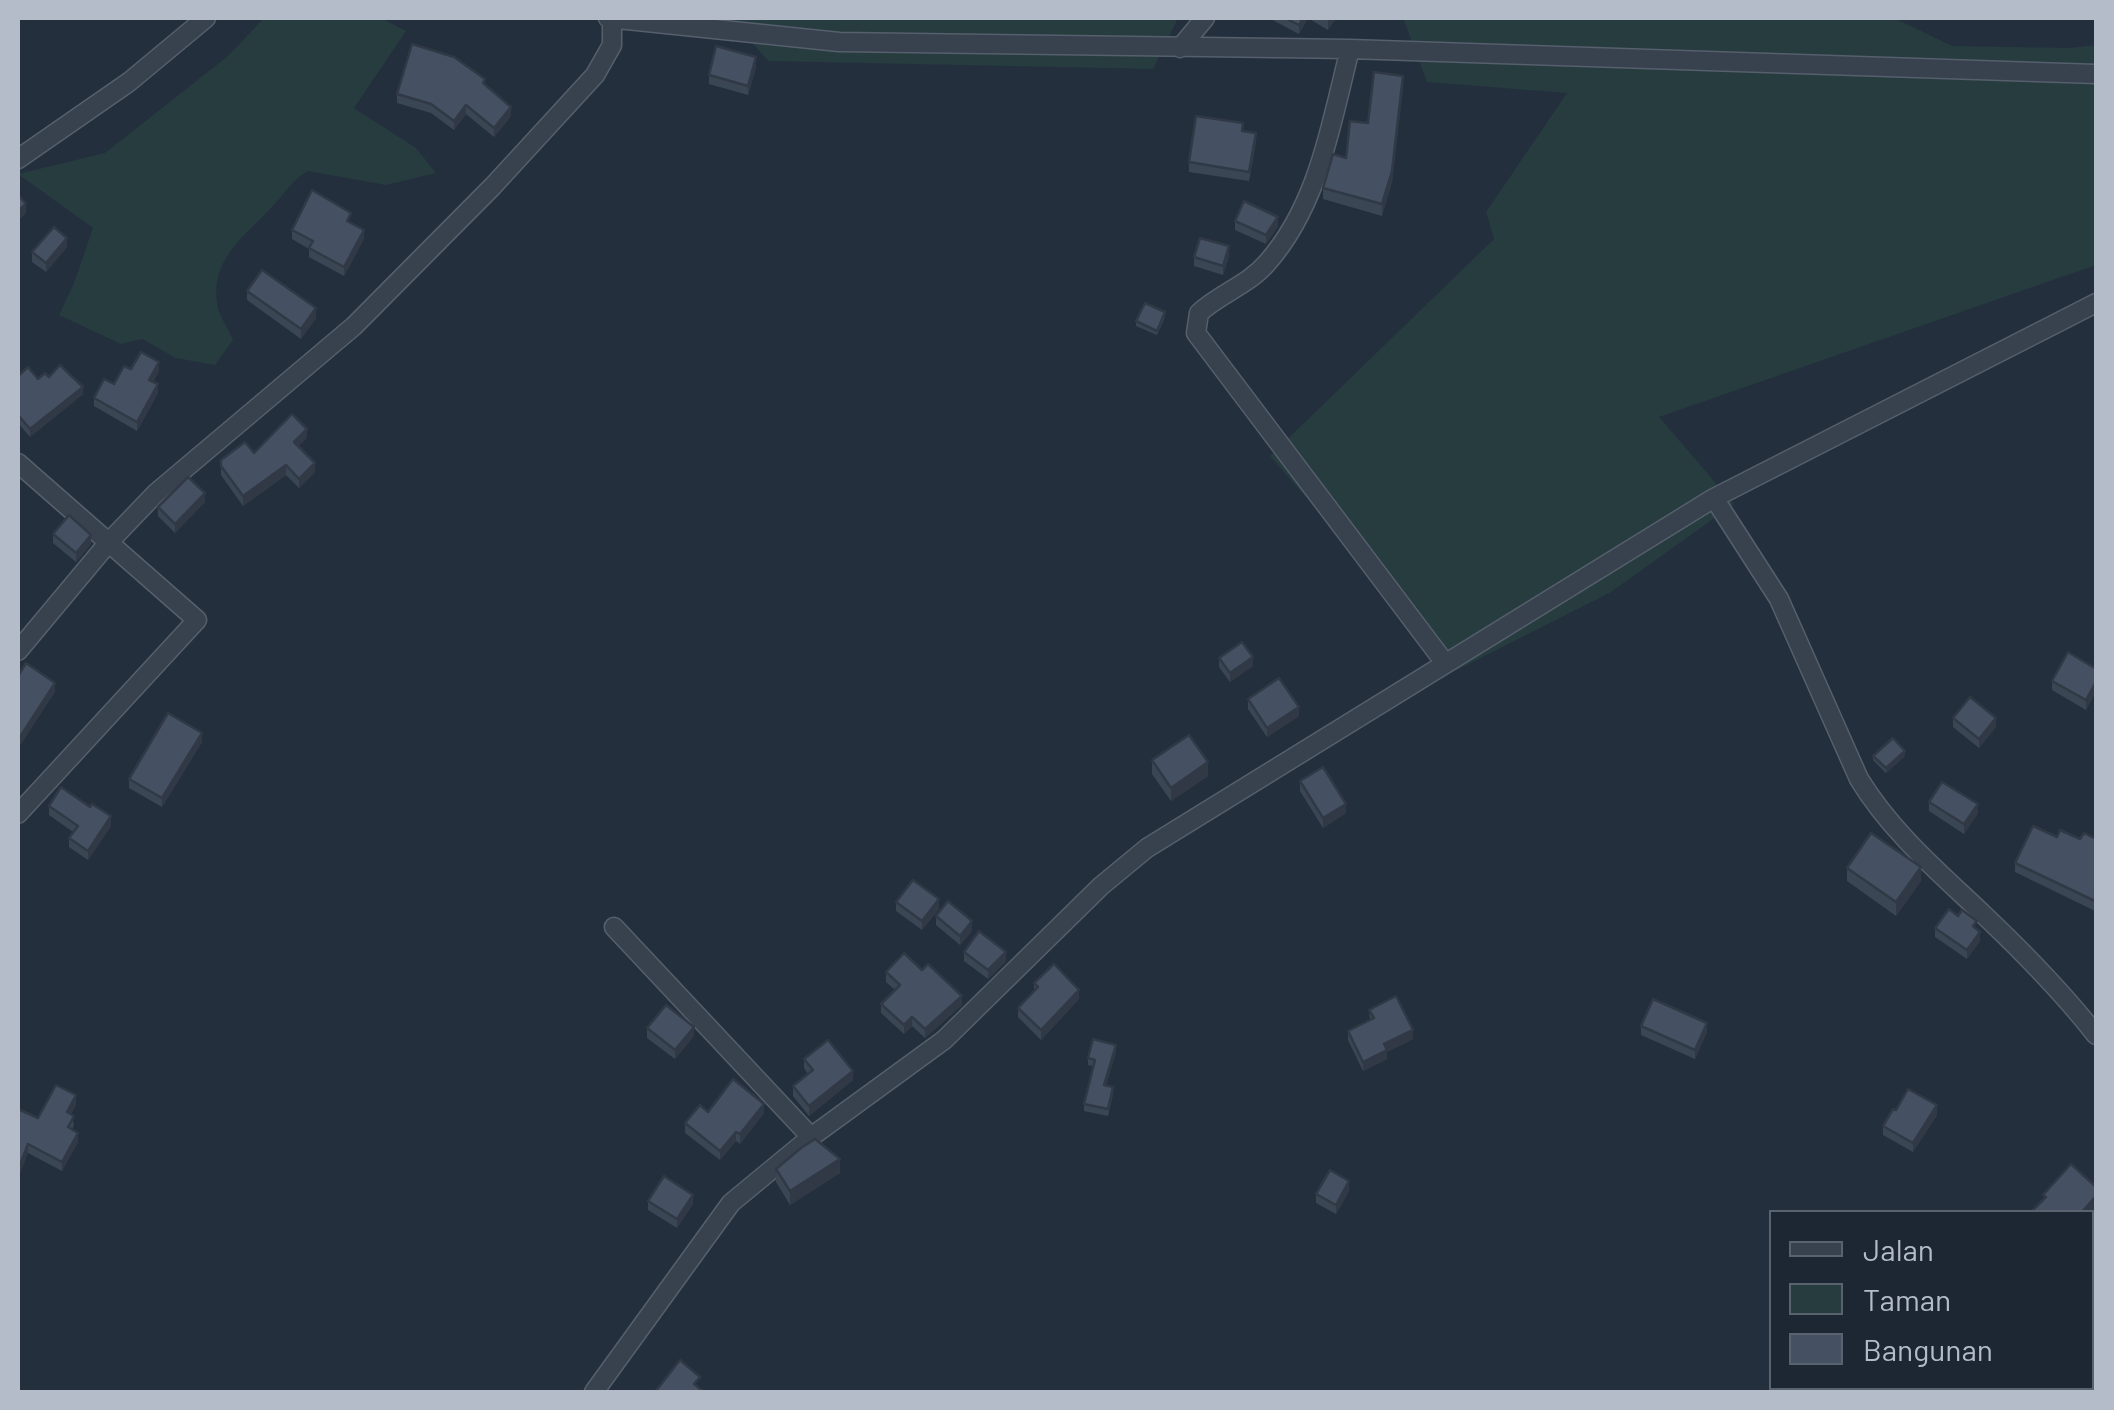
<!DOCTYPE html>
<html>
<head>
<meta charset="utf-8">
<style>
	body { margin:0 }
	#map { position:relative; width:2114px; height:1410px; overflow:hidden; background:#242f3e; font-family:Barlow,sans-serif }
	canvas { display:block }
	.frame { position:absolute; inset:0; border:20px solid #b4bcc9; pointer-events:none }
	.legend { position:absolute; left:1769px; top:1210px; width:325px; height:180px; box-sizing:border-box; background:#1d2633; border:2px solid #59626f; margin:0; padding:12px 18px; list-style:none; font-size:30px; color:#b4bcc9 }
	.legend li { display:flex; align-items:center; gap:20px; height:50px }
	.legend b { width:50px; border:2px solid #59626f }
</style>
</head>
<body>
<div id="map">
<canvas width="2114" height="1410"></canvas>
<div class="frame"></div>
<ul class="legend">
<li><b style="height:12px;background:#38414e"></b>Jalan</li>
<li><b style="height:28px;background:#263c3f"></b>Taman</li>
<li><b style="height:28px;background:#455162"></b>Bangunan</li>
</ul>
</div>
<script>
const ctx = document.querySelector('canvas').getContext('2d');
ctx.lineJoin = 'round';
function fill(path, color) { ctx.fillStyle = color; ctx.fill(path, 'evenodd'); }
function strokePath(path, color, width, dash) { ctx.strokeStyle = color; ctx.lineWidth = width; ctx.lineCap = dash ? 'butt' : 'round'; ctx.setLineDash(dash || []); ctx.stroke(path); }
const green = new Path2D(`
	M264,18H381L406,31L354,108L416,148L436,173L386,185L308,171C290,181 284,196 269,210C243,237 211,260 217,303C218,315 229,329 233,340L215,365L176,358L142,339L121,344L59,315L74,283L93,228L18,174L105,153L228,56Z
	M730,18H1178L1153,69L768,61Z
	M1403,18H1894L1952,46L2069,48L2096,45V265L1659,417L1734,504L1611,592L1457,670L1270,456L1494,239L1486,212L1567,93L1427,82Z`);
const minor = new Path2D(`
	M608,18L839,42L1350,49L2096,74
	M1180,48L1205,18
	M1350,49C1331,123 1319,204 1267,263C1248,285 1219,294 1199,313L1196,333L1445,663
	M18,159L129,82L206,18
	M18,463L197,620L18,814
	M1714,498L1779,599L1859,779C1892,833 1940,873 1985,916C2024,953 2063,993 2096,1035
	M18,651L109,542L156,493L354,326L493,186L595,75L612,45V18
	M614,927L811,1137
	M594,1392L731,1203L811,1137L944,1040L1101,886L1147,848L1714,498L2096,303`);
const wall = new Path2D(`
	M1269,18H1336L1328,30L1308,18L1299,34Z
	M756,67L748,95L709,84V75Z
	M485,85L511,116L494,137L466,114L454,130L431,113L397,103V94Z
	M1403,87L1392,182L1382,216L1323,199V188L1346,158L1368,123Z
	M1243,131L1256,142L1249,181L1189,172V162Z
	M1235,221L1278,226L1266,244L1235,230Z
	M351,223L364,239L344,276L309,257V249L292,239V230Z
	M67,247L46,272L32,262V252Z
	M1229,256L1223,275L1194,266V257Z
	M247,291L316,318L301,339L247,300Z
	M1165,317L1157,335L1136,326V321Z
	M131,369L159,371L153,382L158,393L137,431L94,406V398Z
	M18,376L38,379L49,377L83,394L30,437L18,423Z
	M307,438L298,446L315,472L299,488L286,475L243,506L221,475V460L254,453Z
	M205,502L175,533L158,516V507Z
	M53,534L91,544L76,562L53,543Z
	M1219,658L1253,666L1230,682L1219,667Z
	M2096,669V691L2086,710L2052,690V681Z
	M1248,699L1299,716L1267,737L1248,709Z
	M1953,718L1996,727L1979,748L1953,727Z
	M202,742L162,807L129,788V779Z
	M1873,756H1905L1886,773L1873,760Z
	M1152,760L1208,776L1171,801L1152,774Z
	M1300,781L1346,813L1323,828L1300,791Z
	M1929,802L1978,813L1964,834L1929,811Z
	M49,806L111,826L88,860L69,847V838L73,832L49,815Z
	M2057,837L2096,839L2095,911L2015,872V863Z
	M1847,868L1921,881L1896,916L1847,881Z
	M896,902L939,909L922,930L896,911Z
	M936,916L972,931L960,945L936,925Z
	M1935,928L1977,930L1980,941L1967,959L1935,937Z
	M964,952L1006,961L988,979L964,961Z
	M922,970L962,1005L925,1038L912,1026L904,1034L881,1013V1004L895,990L886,982V972Z
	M1034,983L1079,999L1041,1040L1018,1017V1008L1034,990Z
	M1369,1010L1413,1039L1387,1052V1059L1363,1071L1348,1040V1031L1370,1020Z
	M1641,1026L1707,1032L1695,1059L1641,1035Z
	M647,1028L694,1036L675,1059L647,1038Z
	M1116,1052L1106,1085L1113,1094L1108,1116L1084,1111V1104L1093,1066L1088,1065V1058Z
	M804,1059L853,1080L809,1116L793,1096V1086L808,1074L804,1068Z
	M76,1105L71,1114L74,1125L72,1129L78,1142L62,1171L28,1153L18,1109L38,1118Z
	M1896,1110L1937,1115L1913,1152L1883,1135V1126Z
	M708,1112L764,1113L740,1144L736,1141L720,1160L685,1133V1123Z
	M776,1169L840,1173L790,1205L776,1182Z
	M1349,1191L1336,1214L1316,1203V1194Z
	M648,1201L693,1204L677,1228L648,1210Z`);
const shadedWall = new Path2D(`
	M1303,18H1308L1299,34V25Z
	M1330,18H1336L1328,30V21Z
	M756,57V67L748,95V86Z
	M1403,76V87L1392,182L1382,216V204Z
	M466,105V114L454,130V121Z
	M511,107V116L494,137V128Z
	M26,204V213L18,221V211Z
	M1278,217V226L1266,244V235Z
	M364,230V239L344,276V267Z
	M67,238V247L46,272V263Z
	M1229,246V256L1223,275V266Z
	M316,308V318L301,339V329Z
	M159,362V371L149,388V380Z
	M158,384V393L137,431V422Z
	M83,387V394L30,437V429Z
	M307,429V438L294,451V442Z
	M315,463V472L299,488V479Z
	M286,465V475L243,506V496Z
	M205,493V502L175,533V524Z
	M91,535V544L76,562V553Z
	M1253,657V666L1230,682V673Z
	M2096,682V691L2086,710V700Z
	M55,683V692L18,749V740Z
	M1299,707V716L1267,737V728Z
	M1996,718V727L1979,748V739Z
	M202,733V742L162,807V798Z
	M1905,751V756L1886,773V768Z
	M1208,762V776L1171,801V788Z
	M1346,804V813L1323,828V818Z
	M1978,804V813L1964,834V824Z
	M111,816V826L88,860V851Z
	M1921,867V881L1896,916V902Z
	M939,899V909L922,930V921Z
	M972,921V931L960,945V936Z
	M1980,932V941L1967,959V950Z
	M1006,952V961L988,979V970Z
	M1079,990V999L1041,1040V1030Z
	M962,996V1005L925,1038V1029Z
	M912,1017V1026L904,1034V1025Z
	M1707,1023V1032L1695,1059V1050Z
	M694,1027V1036L675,1059V1050Z
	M1413,1030V1039L1387,1052V1059L1363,1071V1062L1384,1044Z
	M1116,1045V1052L1104,1092V1085Z
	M853,1071V1080L809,1116V1106Z
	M76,1095V1105L67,1121V1112Z
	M764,1104V1113L740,1144V1134Z
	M1937,1105V1115L1913,1152V1143Z
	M736,1132V1141L720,1160V1151Z
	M78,1133V1142L62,1171V1162Z
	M28,1144V1153L18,1179V1170Z
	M840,1159V1173L790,1205V1191Z
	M1349,1181V1191L1336,1214V1205Z
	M693,1195V1204L677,1228V1219Z
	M2096,1196V1208L2092,1214L2082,1212Z`);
const building = new Path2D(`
	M1285,18H1303L1299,25Z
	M412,44L454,57L485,79L483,83L511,107L494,128L466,105L454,121L431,104L397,94Z
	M716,46L756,57L748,86L709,75Z
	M1374,72L1403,76L1392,171L1382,204L1323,188L1333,154L1346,158L1350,121L1368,123Z
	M1196,116L1243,123L1242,131L1256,133L1249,172L1189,162Z
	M312,190L351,213L347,221L364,230L344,267L309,248L313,241L292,230Z
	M18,195L26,204L18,211Z
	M1244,201L1278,217L1266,235L1235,221Z
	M54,227L67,238L46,263L32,252Z
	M1200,238L1229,246L1223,266L1194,257Z
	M262,270L316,308L301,329L247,291Z
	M1145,303L1165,312L1157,331L1136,321Z
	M141,352L159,362L149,380L158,384L137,422L94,398L104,379L114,384L124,366L131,369Z
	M60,365L83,387L30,429L18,415V376L28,367L38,379L45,373L49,377Z
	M292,414L307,429L294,442L315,463L299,479L286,465L243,496L221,466V460L245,442L254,453Z
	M188,477L205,493L175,524L158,507Z
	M69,515L91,535L76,553L53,534Z
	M1242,642L1253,657L1230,673L1219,658Z
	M2068,652L2096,669V682L2086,700L2052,681Z
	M26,663L55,683L18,740V676Z
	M1279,678L1299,707L1267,728L1248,699Z
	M1970,697L1996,718L1979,739L1953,718Z
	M168,713L202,733L162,798L129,779Z
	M1189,735L1208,762L1171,788L1152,760Z
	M1893,738L1905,751L1886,768L1873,756Z
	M1323,767L1346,804L1323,818L1300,781Z
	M1942,782L1978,804L1964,824L1929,802Z
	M61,787L90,807L92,804L111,816L88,851L69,838L78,826L49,806Z
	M2033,826L2057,837L2060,830L2080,839L2084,833L2096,839L2095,901L2015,863Z
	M1871,833L1921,867L1896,902L1847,868Z
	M913,880L939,899L922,921L896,902Z
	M948,901L972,921L960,936L936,916Z
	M1949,909L1958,916L1962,910L1977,921L1973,926L1980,932L1967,950L1935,928Z
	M979,931L1006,952L988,970L964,952Z
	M904,953L922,970L928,964L962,996L925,1029L912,1017L904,1025L881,1004L900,985L886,972Z
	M1054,964L1079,990L1041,1030L1018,1008L1038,987L1034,983Z
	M1396,996L1413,1030L1384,1044L1387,1050L1363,1062L1348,1031L1374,1018L1369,1010Z
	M1653,999L1707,1023L1695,1050L1641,1026Z
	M666,1005L694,1027L675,1050L647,1028Z
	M1093,1039L1116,1045L1104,1085L1113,1087L1108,1109L1084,1104L1095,1060L1088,1058Z
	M828,1040L853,1071L809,1106L793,1086L813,1070L804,1059Z
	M733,1079L764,1104L740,1134L736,1132L720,1151L685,1123L700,1105L708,1112Z
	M56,1085L76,1095L67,1112L74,1116L68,1127L78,1133L62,1162L28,1144L18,1170V1109L38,1118Z
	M1908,1089L1937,1105L1913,1143L1883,1126L1893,1109L1896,1110Z
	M815,1139L840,1159L790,1191L776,1169L801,1148Z
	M2071,1164L2096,1187V1196L2082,1212H2031L2046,1197L2043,1195Z
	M1330,1170L1349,1181L1336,1205L1316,1194Z
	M664,1176L693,1195L677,1219L648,1201Z
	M680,1360L700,1377L694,1384L704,1392H655Z`);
fill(green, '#263c3f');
strokePath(minor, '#565f6c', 21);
strokePath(minor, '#38414e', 18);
fill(wall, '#3b4654');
fill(shadedWall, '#303945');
fill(building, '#455162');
strokePath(building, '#303945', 2.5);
</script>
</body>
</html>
